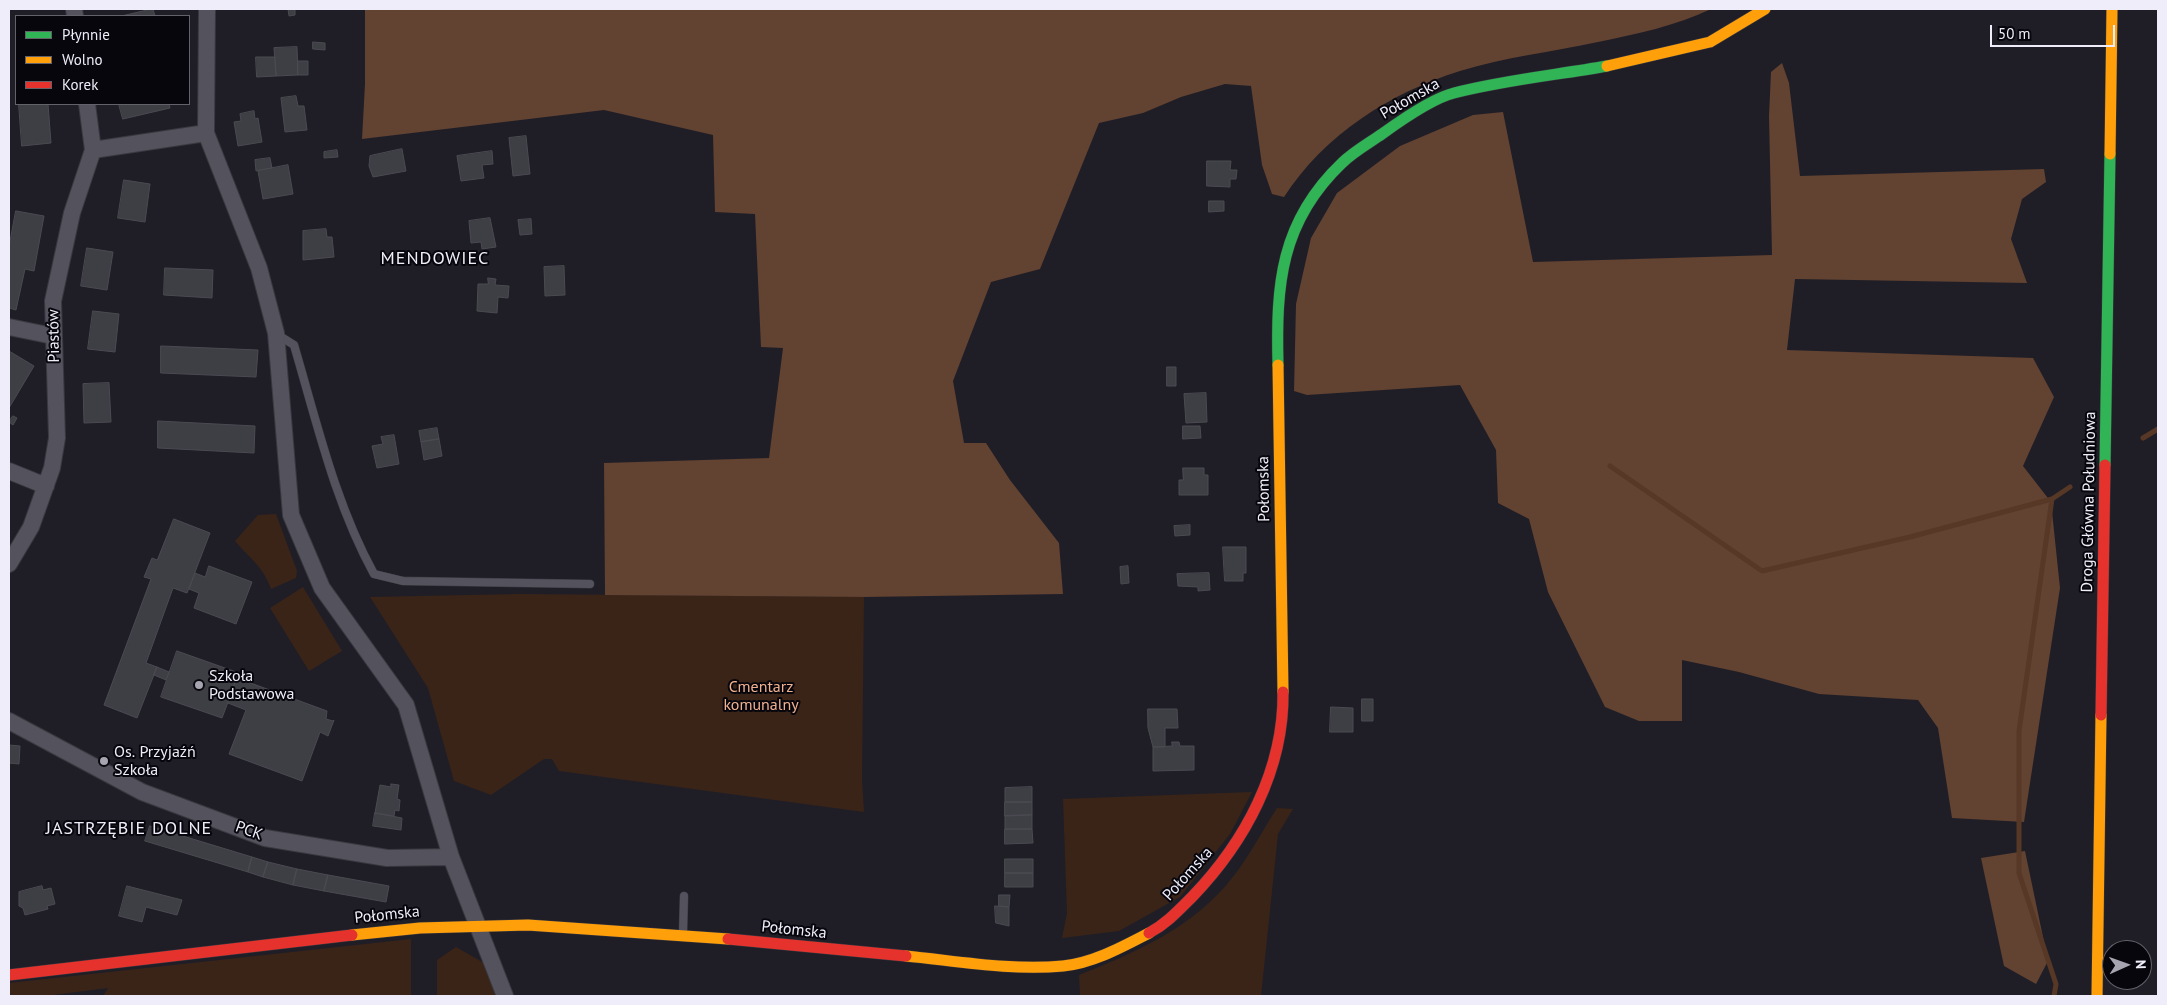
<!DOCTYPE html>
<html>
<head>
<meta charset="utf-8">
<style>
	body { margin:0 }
	#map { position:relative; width:2167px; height:1005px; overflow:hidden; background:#1f1e27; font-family:"PT Sans",sans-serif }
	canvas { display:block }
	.frame { position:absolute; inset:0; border:10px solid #eeedf9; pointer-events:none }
	.legend { position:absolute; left:15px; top:15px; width:175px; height:90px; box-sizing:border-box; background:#07060d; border:1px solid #63626b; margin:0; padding:6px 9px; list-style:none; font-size:15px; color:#eeedf9 }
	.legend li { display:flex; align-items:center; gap:10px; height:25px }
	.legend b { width:25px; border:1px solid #63626b }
	.north { position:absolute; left:2102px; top:940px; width:50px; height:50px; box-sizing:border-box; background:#07060d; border:1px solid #63626b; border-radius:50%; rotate:88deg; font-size:14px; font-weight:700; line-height:20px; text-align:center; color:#eeedf9 }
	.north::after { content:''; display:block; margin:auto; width:18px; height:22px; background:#a6a5b0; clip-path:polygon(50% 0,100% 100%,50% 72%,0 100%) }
	.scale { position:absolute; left:1990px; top:25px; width:125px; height:22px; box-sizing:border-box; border:2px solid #eeedf9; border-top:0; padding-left:6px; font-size:15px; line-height:18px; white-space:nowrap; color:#eeedf9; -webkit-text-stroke:4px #07060d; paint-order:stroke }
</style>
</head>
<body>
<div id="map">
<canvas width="2167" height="1005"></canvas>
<div class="frame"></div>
<ul class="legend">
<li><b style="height:6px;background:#30b455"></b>Płynnie</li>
<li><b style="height:6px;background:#ff9f0a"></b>Wolno</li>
<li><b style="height:6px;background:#e5322d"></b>Korek</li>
</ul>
<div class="north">N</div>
<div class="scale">50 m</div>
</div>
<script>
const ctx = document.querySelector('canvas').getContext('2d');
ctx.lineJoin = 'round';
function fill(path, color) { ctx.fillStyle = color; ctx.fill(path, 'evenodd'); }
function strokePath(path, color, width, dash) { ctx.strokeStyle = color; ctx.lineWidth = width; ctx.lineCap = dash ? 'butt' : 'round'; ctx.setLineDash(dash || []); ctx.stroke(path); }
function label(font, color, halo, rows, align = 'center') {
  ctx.font = font + ' "PT Sans",sans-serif'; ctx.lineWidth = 4; ctx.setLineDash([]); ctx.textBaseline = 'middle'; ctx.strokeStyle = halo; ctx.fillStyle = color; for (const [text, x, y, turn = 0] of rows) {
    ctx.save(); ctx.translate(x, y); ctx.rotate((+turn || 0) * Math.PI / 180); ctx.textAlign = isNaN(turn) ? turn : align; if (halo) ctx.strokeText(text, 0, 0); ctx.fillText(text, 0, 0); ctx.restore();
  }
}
const green = new Path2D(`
	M276,514L297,571L296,578L271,589C263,566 250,559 235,541L258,515Z
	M303,587L342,651L309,671L270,608Z
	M520,594L864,597L862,780L864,812L559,771L552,759H544L491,795L454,781L428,688L370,597Z
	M1252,792L1230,834L1180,897L1119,931L1062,938L1067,913L1063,799Z
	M1277,808L1293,809L1278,834L1261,996H1080L1079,975C1135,953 1194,927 1232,878C1249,857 1262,831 1277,808Z
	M411,939V996H103L108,988L45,996H9V983Z
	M456,947L484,963L496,996H437V960Z`);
const forest = new Path2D(`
	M365,9H1711C1675,26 1637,34 1598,42C1552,52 1505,57 1460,71C1390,93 1325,134 1284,197L1272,194L1262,165L1251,86L1225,84L1181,97L1143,113L1099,123L1040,269L991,282L953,381L964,443H986L1010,480L1059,543L1063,594L864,597L605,595L604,463L769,458L783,348L761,347L755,214L715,212L713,135L604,110L362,139L365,84Z
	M1782,63L1789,83L1800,176L2044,169L2046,182L2022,199L2011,239L2027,283L1795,279L1787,350L2033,358L2054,397L2023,466L2051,502L2060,588L2024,822L1952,818L1938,728L1918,700L1819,694L1739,672L1682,660V721H1639L1605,707L1548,592L1529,519L1498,503L1496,450L1460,385L1307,395L1294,391L1296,304L1311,238L1337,193L1400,146L1473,115L1503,112L1533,262L1772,255L1769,116L1771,72Z
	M2025,851L2048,961L2036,984L2004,966L1981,858Z`);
const stream = new Path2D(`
	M2143,438L2158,429
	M1610,466L1762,571L1910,537L2052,499L2070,487
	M2052,499L2019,731V873L2056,984L2054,996`);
const building = new Path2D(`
	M153,9L155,16H122Z
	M276,9H295V15L289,16L288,9Z
	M313,42L325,43V50L313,49Z
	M297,47L298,75L276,76L274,48Z
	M256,57H275L276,76L257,77Z
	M298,61H308V75H298Z
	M296,96L298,106H304L307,130L285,132L281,98Z
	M19,104H48L51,143L22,146Z
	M119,104H169L170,108L123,119Z
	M254,111L255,119L258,118L262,142L238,146L234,122L241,121L240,114Z
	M526,136L530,174L513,176L509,138Z
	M402,149L406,171L373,177L369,166L370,156Z
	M337,150L338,157L324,158V152Z
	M492,151L493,164L482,165L484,178L461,181L457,156Z
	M270,158L272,168L256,171L255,160Z
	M1207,161H1231L1230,170H1237L1236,179H1230V187L1207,186Z
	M288,165L293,194L263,199L258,171Z
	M124,180L150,184L145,222L118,218Z
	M1209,201H1224V211L1209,212Z
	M16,211L44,216L34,271L25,269L16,310L9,308V247Z
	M490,218L496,247L482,249L481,242L471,243L469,221Z
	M531,219L532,234L520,235L518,220Z
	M326,229L327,237H332L334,257L303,260V231Z
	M87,248L113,252L107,290L81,286Z
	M564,266L565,295L545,296L544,267Z
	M165,268L213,270L212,298L164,295Z
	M488,278L496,279L495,285L509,286L508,298L498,297L497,313L477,311L478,284H488Z
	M93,311L119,314L115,352L88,349Z
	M161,346L258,350L256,377L161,373Z
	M9,351L34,366L9,408Z
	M1167,367H1176V386H1167Z
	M109,383L111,422L84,423L83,384Z
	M1206,393L1207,422L1186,423L1184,394Z
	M13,416L17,418L13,425L9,422Z
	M158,421L255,426L254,453L158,448Z
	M1183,426H1200L1201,438L1183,439Z
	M437,428L439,439L421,442L419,431Z
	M394,435L399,464L377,468L372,446L383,444L381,437Z
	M439,439L442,456L424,460L421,442Z
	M1183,468H1204V475H1208V495H1179V480H1183Z
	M174,519L210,533L187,593L173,588L146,663L157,667L137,718L104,705L151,579L144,577L152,558L157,560Z
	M1190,525V535L1175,536L1174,526Z
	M1223,547H1246V573H1243V581H1225Z
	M209,566L252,582L236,624L194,608L199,593L189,589L195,573L205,577Z
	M1128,566L1129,583L1121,584L1120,567Z
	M1209,573L1210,590L1198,591V587L1178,586L1177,574Z
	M177,651L239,673L222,718L161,697Z
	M157,667L169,672L166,680L154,675Z
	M237,678L327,711L326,719L333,721L334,720L328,736L320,732L302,781L229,754L246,710L228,703Z
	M1362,699H1373V721H1362Z
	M1331,707L1353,708V732H1330Z
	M1148,709H1177L1178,728H1165V747H1153L1148,728Z
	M1172,742H1179L1180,746H1194V770L1153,771V747L1172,746Z
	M9,745L20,746L19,764L9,763Z
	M391,784L399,785L397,799L400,800L399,811L395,810L394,816L375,813L380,785L391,787Z
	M1032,787V802H1005V788Z
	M1005,802H1032V815L1005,816Z
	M375,813L402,818L401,830L373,826Z
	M1032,815V829H1005V816Z
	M150,826L252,857L248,872L145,841Z
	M1005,829H1032L1033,843L1005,844Z
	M252,857L268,862L263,877L248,872Z
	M1005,859H1033V873H1005Z
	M268,862L297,869L293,885L263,877Z
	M297,869L328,875L324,891L293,885Z
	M1005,873H1033V887H1005Z
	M328,875L389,886L386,902L324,891Z
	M42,886L43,890L51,888L55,904L47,906L48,909L25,915L23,908L19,906V892Z
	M127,886L182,900L177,915L146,907L142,922L119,916Z
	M999,895H1010L1009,907L999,906Z
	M995,906L1009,907V926L996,923Z`);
const lane = new Path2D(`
	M278,335L294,345C317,423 335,503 374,574L403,581L590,584
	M683,933L684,896`);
const street = new Path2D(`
	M74,9L75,16
	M207,9L206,133L259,268L276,333L291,515L322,588L406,705L451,857L505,996
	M93,150L206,133
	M9,327L53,336
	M9,471L46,486
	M9,564L31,527L52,468L57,438L53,301L72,213L93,150L87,104
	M9,721L142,792L265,838L387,858L451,857`);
const fast = new Path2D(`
	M1278,365C1276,285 1280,222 1342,163C1353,152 1369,143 1382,134C1400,121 1433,98 1454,93C1504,80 1557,75 1607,66
	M2105,465L2110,154`);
const slow = new Path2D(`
	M1607,66L1710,42L1765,9
	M2110,154L2112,9
	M1278,365L1283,692
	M352,935L420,928L528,925L728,939
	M906,956C957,961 1012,971 1063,966C1093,963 1122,947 1149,933
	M2097,996L2101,715`);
const jam = new Path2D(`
	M2101,715L2105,465
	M1149,933C1166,924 1178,911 1192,897C1245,842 1284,770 1283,692
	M728,939L906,956
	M9,975L352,935`);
const markers = [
	[199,685,5,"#a6a5b0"],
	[104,761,5,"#a6a5b0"]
];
const streetNames = [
	["Połomska",1410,99,-30],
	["Piastów",54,336,-91],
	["Połomska",1264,489,-91],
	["Droga Główna Południowa",2089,502,-89],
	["PCK",249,831,19],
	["Połomska",1188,874,-48],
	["Połomska",387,915,-6],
	["Połomska",794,930,6]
];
const poiNames = [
	["Szkoła",209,676],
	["Podstawowa",209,694],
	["Os. Przyjaźń",114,752],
	["Szkoła",114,770]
];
const parkNames = [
	["Cmentarz",761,687],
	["komunalny",761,705]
];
const neighbourhoodNames = [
	["MENDOWIEC",435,259],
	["JASTRZĘBIE DOLNE",129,829]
];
fill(green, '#3a2418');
fill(forest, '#624231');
strokePath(stream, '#573725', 5);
fill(building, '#3e3e45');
strokePath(building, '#4b4a52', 1);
strokePath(lane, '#39383f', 9);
strokePath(street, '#39383f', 18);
strokePath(fast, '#39383f', 12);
strokePath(slow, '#39383f', 12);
strokePath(jam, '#39383f', 12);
strokePath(lane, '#53525d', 8);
strokePath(street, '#53525d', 16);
strokePath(fast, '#30b455', 11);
strokePath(slow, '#ff9f0a', 11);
strokePath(jam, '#e5322d', 11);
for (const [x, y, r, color] of markers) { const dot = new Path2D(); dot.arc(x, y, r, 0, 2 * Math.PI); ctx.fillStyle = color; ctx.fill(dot); strokePath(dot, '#07060d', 2); }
label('16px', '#eeedf9', '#07060d', streetNames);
label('16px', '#eeedf9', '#07060d', poiNames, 'left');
label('16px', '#f2b18e', '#07060d', parkNames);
ctx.letterSpacing = '1px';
label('18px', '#eeedf9', '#07060d', neighbourhoodNames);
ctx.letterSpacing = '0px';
</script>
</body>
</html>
